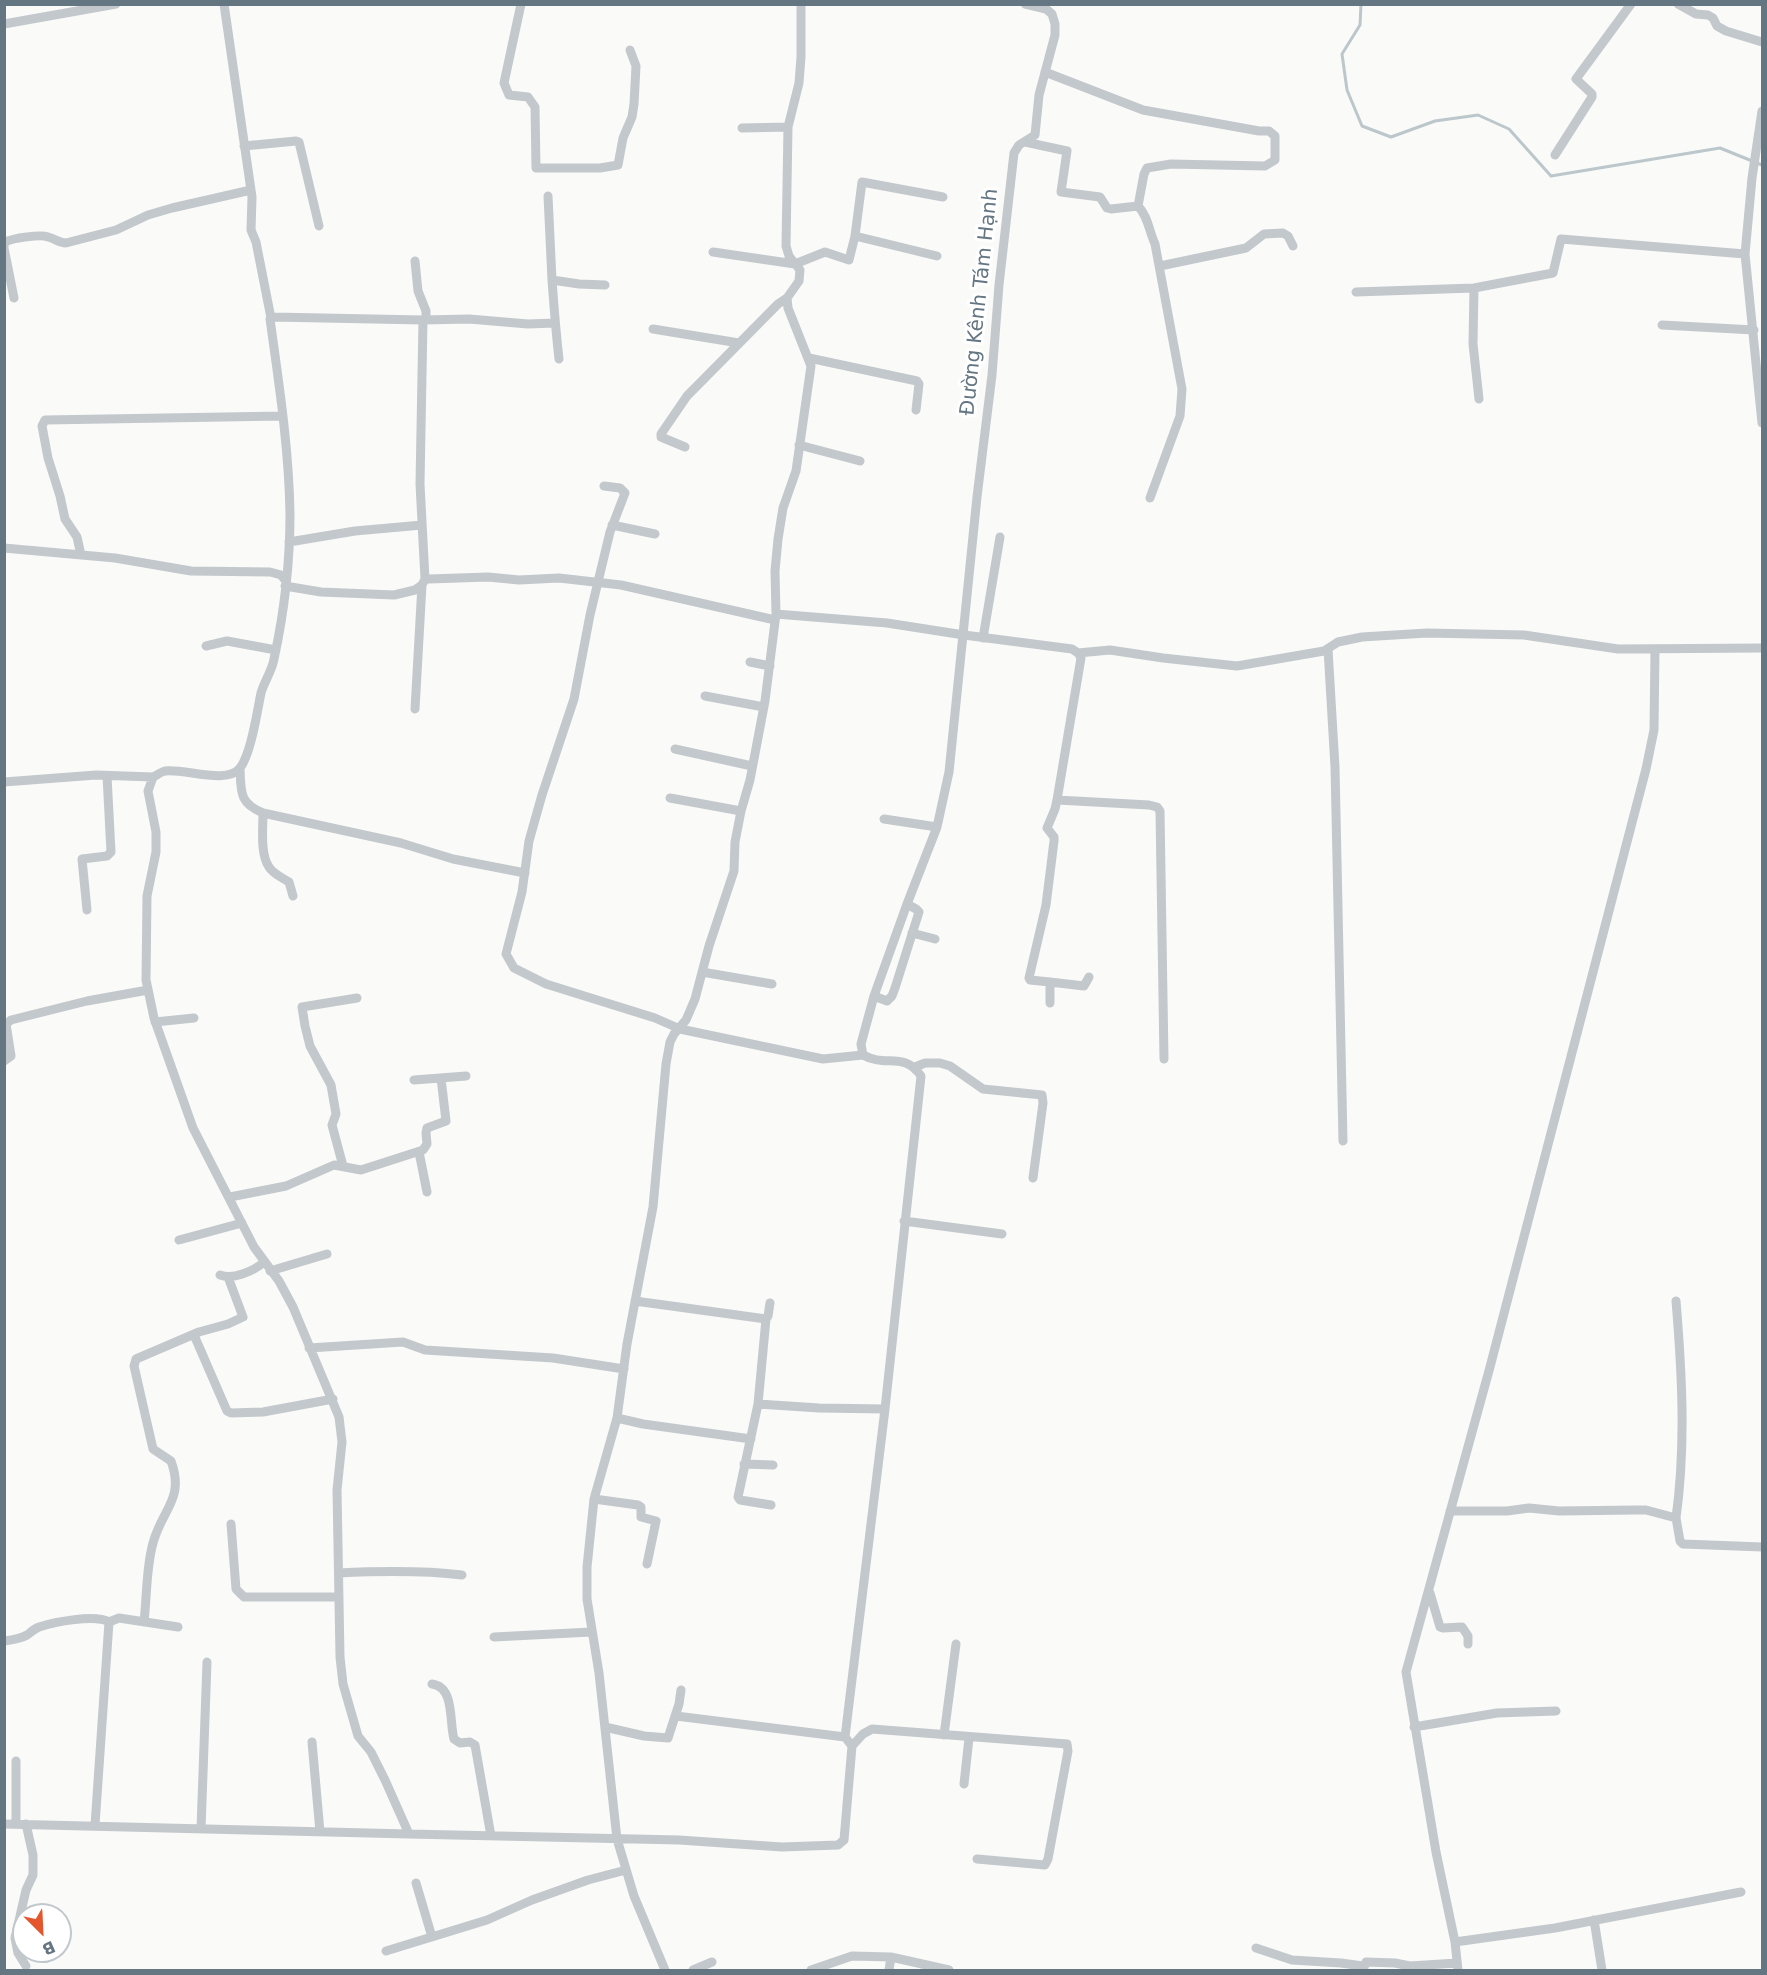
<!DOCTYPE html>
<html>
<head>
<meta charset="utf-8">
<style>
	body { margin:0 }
	#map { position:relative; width:1767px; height:1975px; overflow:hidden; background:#fafaf8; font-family:"DejaVu Sans",sans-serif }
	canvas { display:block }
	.frame { position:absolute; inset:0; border:6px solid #657683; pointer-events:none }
	.north { position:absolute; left:12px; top:1903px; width:60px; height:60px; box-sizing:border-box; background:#fff; border:2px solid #c1c8cd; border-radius:50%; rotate:156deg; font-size:16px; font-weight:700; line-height:24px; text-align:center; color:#657683 }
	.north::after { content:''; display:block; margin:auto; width:21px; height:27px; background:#e4572e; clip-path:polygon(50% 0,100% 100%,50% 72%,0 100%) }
</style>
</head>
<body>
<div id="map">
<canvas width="1767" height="1975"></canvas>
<div class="frame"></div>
<div class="north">B</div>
</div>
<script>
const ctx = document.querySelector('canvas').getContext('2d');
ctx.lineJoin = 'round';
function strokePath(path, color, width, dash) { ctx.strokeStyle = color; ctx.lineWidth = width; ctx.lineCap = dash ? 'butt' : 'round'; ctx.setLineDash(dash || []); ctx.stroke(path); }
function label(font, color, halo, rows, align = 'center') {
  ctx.font = font + ' "DejaVu Sans",sans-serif'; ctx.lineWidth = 6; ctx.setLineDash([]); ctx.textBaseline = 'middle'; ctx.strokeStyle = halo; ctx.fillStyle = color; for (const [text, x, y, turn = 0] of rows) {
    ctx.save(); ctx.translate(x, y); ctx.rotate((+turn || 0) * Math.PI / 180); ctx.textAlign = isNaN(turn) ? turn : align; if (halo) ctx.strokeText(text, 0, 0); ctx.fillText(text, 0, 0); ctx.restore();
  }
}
const stream = new Path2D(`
	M1361,4L1360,25L1342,54L1347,90L1362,126L1391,137L1435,121L1478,115L1509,129L1551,176L1720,148L1762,165`);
const minor = new Path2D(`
	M224,4L252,197L251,230L256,242L271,318
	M521,4L504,83L509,95L528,97L535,107L536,168H600L618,165L623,138L632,117L634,104L636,66L630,50
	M1678,4L1696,14L1708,15L1713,18L1717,26L1726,31L1762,42
	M4,24L116,4
	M1045,72L1143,110L1259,131H1269L1275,136V160L1265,166L1171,164L1147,168L1144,174L1138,206
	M1762,111L1752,178L1745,254L1762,423
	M742,128L788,127
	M1025,142L1067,151L1061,192L1100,197L1107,208L1111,209L1138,206C1148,216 1149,231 1155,244L1182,389L1180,416L1150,498
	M244,146L296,141L299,142L319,226
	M1555,155L1592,97V94L1576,79L1631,4
	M548,196L552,280L579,284L605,285
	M855,236L937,256
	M4,246L5,242C13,238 41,234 48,237C56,239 58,243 66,243L116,230L148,215L172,208L251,190
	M4,248L14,298
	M713,252L795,264L825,252L849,260L855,236L862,182L943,197
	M415,261L418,291L426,311V317L423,320L273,317L270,319C279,384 289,449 290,514C290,562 284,613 274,659C272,671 264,682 261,693C257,712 251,754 240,768C227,785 184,768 165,771C161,772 157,775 153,777L148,791L156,832V852L147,896L146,980L154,1018L193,1128L254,1247L279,1281L293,1307L339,1417L342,1442L337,1490L340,1657L343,1684L358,1736L371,1752L385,1780L409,1834L679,1840L782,1847L838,1845L844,1840L852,1746L845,1737L885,1409L921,1076C904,1051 886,1068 863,1055L861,1044L874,996L907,904L937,827L949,772L977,497L992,375L999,285L1014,153L1019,145L1035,135L1039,95L1055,35V24L1052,14L1046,9L1025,4
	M1160,266L1246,248L1264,234L1283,233L1288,236L1293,246
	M552,280C554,307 556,333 559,359
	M1474,288L1473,344L1479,399
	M1356,292L1474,288L1553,273L1561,239L1745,254
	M1662,325L1754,330
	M653,329L739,343
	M809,358L917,381L919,384L916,410
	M799,445L860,461
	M685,447L661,437V434L687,396L778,304L787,298
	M604,486L620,488L625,493L610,532L590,615L574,699L542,795L529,841L522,892L506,954L514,968L546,984L655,1018L680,1029L823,1059L863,1055
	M612,525L655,534
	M289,542L355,531L422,525
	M4,548L115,558L191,571L270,572L281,575L285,580
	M81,555L77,537L65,519L60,496L48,458L42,426L45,420L283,416
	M425,579L420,484L423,320L469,319L528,324L555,323
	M285,586L321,592L394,595L415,590L422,585L425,579H429L488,577L519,580L559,578L621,585L775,620
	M776,614L887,623L964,635L1072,649L1078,653L1081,658L1057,800L1055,809L1047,828L1054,837V841L1046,905L1029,978L1030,980L1050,982V1003
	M983,638L1000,537
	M206,646L227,641L276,650
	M1328,649L1335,767L1343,1141
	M1078,653L1110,650L1163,658L1237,666L1324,651L1338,642L1362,637L1427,633L1524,635L1618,649L1762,648
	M750,662L770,666
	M705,696L764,707
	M415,709L422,585
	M675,749L752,766
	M240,768C241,792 239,803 263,813L401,843L453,859L525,873
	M4,782L96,775L153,777
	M670,798L741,811
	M1057,800L1149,805L1157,807L1160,811L1164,1059
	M263,813C263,828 260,854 269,867C273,874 283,878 289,882L293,896
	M884,819L937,827
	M87,910L82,859L107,856L111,852L107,776
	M912,933L935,939
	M702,972L772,984
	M1050,982L1084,986L1089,977
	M874,996L887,1001L892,996L895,988L919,912L916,909L907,904
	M155,1022L194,1018
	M4,1061L11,1056L6,1024L11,1020L87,1001L148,990
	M915,1067L925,1063H940L950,1066L983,1089L1042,1095L1043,1103L1033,1178
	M414,1080L466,1076
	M419,1152L427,1192
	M343,1166L332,1125L336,1114L331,1085L310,1046L305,1026L302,1007L357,998
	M230,1197L286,1186L334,1165L361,1170L423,1150L427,1144L426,1133L427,1128L446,1121L441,1078
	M904,1221L1002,1234
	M179,1240L242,1223
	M270,1271L327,1254
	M220,1275C233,1280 254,1271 264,1262
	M635,1301L766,1319L768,1316L770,1303
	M766,1319L758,1404L738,1497L740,1500L771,1505
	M194,1335L227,1411L231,1413L263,1412L333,1399
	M309,1348L403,1342L425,1350L553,1358L624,1369
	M758,1404L819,1408L885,1409
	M617,1418L643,1424L751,1439
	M744,1464L773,1465
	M594,1499L638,1505L641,1507V1517L656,1521L647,1564
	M1450,1511H1507L1529,1508L1559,1511L1636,1510H1646L1676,1518L1680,1541L1683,1544L1762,1547
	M1676,1518C1686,1446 1682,1373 1676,1301
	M231,1524L236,1589L244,1597H339
	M339,1573C380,1571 420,1570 462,1575
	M1430,1593L1440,1627L1443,1628L1462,1627L1468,1636V1644
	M109,1622L119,1618L178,1627
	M144,1622C147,1596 146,1568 153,1543C162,1509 185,1499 171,1461L153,1449L134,1366L136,1359L199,1332L228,1324L243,1317L228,1277
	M494,1637L591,1632
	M4,1641C12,1640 20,1639 27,1635C31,1632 34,1629 39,1627C54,1622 95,1614 109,1622L95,1825
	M432,1684C455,1687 449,1722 454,1739L460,1743L470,1742L475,1745L491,1836
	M676,1716L845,1737
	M605,1727L644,1736L668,1738L679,1704L681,1690
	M1414,1727L1497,1713L1556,1711
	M944,1735L956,1644
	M312,1742L320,1832
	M852,1746L863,1734L872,1729L1067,1744L1068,1751L1048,1859L1045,1865L977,1859
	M16,1761V1824
	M964,1784L969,1738
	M4,1824L409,1834
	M26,1824L33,1855V1875L26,1890L15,1938L18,1953L26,1966
	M201,1829L207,1662
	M416,1883L432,1937
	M1594,1920L1602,1970
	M1455,1942L1555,1928L1741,1892
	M1256,1948L1292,1960L1341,1963L1363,1966
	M386,1951L487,1920L532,1900L588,1880L626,1870
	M665,1970L634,1896L617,1839L599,1673L587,1599V1567L594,1499L617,1418L627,1344L653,1207L666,1064L670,1042L674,1034L686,1020L695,999L709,946L734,871L735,842L741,811L750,780L765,701L776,614L775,571L778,539L783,508L796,471L811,366L788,308L787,298L799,281L800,270L789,256L786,246L788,127L799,83L801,57V4
	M693,1970L712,1962
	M811,1970L852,1956L891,1957L949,1970
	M889,1970L891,1957
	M1363,1970L1366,1962L1395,1963L1410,1966L1457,1963
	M1458,1970L1455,1942L1436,1852L1406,1672L1490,1367L1646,769L1654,730L1655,649`);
const streetNames = [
	["Đường Kênh Tám Hạnh",980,302,-84]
];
strokePath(stream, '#bbc7cb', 3);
strokePath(minor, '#c3c8cc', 9);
label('20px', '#657683', '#fff', streetNames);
</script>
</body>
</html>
